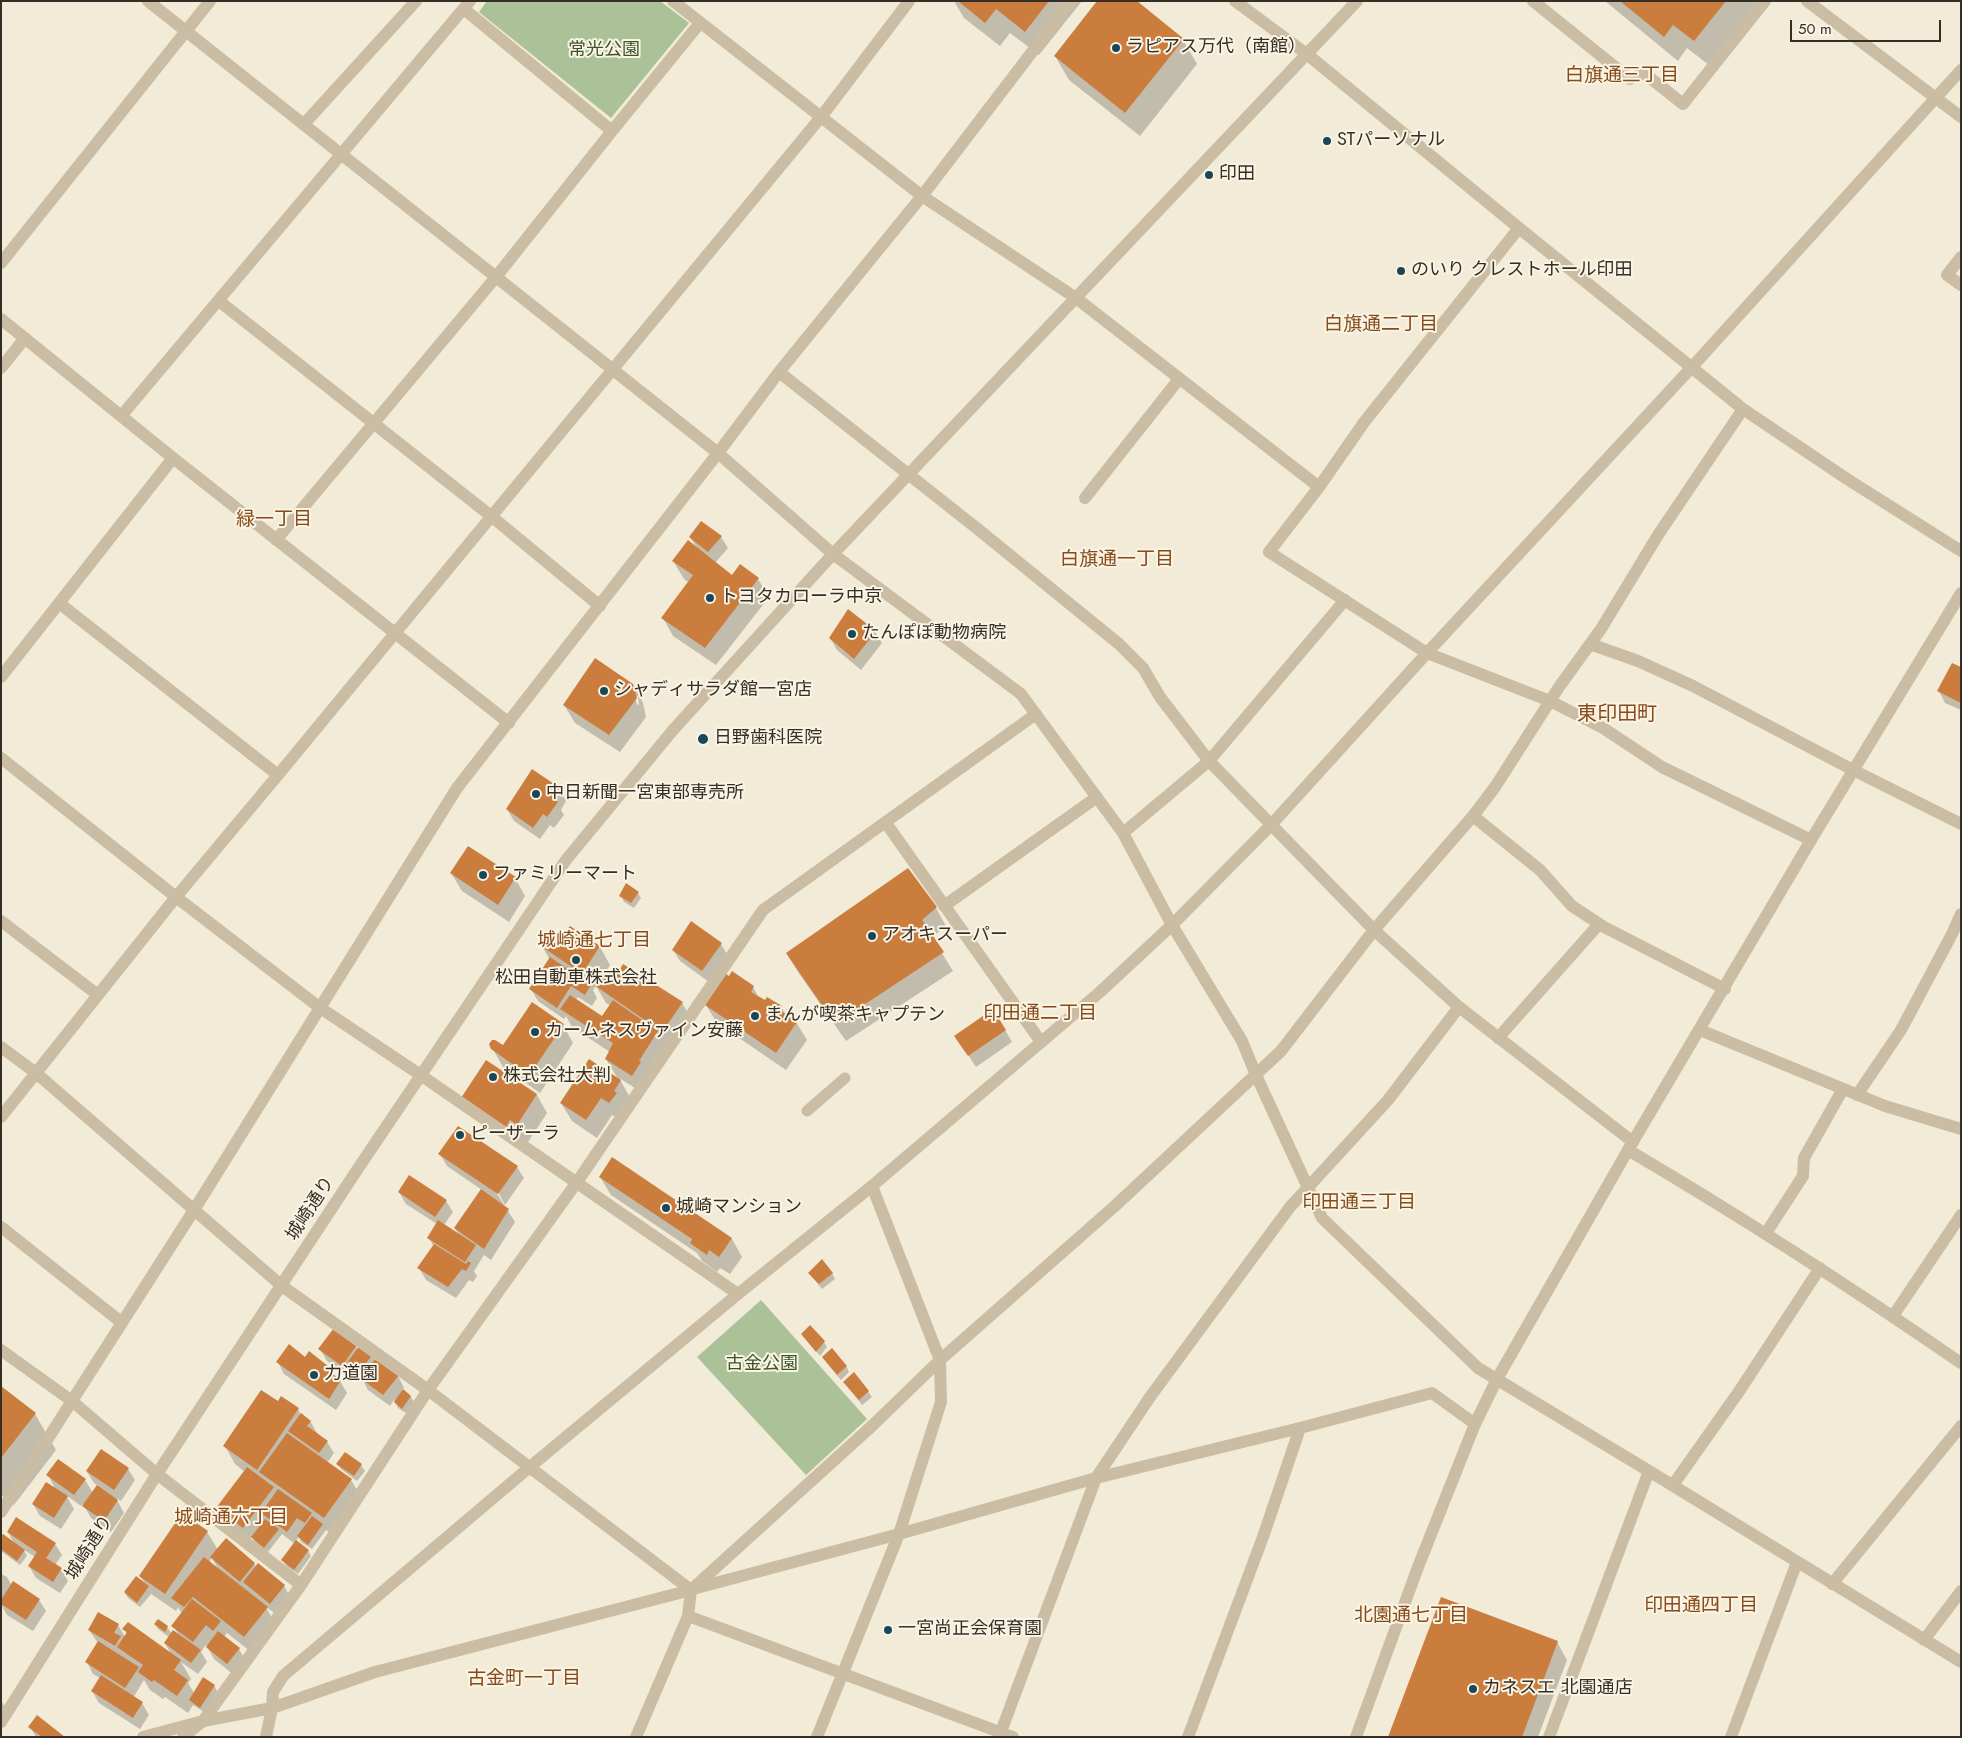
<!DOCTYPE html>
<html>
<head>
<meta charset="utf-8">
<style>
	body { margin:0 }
	#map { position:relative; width:1962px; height:1738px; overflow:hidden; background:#f2ebd8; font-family:Jost,sans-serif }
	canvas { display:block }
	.frame { position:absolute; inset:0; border:2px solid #352e26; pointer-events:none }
	.scale { position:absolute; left:1790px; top:20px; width:151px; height:22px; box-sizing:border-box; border:2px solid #352e26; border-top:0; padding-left:6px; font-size:15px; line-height:18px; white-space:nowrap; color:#352e26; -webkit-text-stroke:4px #faf4e4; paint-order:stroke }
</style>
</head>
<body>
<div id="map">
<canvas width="1962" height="1738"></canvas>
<div class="frame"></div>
<div class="scale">50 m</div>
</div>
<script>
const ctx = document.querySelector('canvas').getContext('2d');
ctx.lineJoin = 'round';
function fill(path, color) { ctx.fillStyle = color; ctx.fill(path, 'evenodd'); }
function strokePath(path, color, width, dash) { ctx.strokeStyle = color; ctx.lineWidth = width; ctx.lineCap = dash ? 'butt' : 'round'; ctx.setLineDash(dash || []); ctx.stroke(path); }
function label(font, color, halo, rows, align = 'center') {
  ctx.font = font + ' Jost,"Noto Sans JP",sans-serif'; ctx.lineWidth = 4; ctx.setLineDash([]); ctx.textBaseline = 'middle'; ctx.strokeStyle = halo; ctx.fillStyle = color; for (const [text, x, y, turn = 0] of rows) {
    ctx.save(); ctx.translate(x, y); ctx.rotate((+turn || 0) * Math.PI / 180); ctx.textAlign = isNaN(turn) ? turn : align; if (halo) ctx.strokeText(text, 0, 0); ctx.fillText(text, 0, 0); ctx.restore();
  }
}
const green = new Path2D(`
	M487,1H660L689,23L611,118L479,12Z
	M761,1300L867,1419L806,1475L697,1357Z`);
const shadow = new Path2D(`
	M954,1H1082L1039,55L1010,33L1000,46L964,18Z
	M1605,1H1758L1709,65L1687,48L1678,61Z
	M1183,40L1197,64L1140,136L1069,80L1055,56Z
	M690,537H721L728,548L715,563L732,577L758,579L769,597L716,665L673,636L663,618L689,583L684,579L673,561L697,548Z
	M875,632L882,643L861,670L837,650L830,638Z
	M1961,669V710L1945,703L1939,691Z
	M633,684L643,703L646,717L620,752L575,723L564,705ZM635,696H638L639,704L637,705Z
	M559,789L566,801L561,810L564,815L554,828L550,825L540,839L514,821L507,809Z
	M908,870L936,908L946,926L932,937L953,971L846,1041L798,972L787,954Z
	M451,873L515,878L525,896L509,922L462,891Z
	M638,893L641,898L634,908L624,902L621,896Z
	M571,927L600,947L610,965L605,973L615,979L682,1003L693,1021L673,1049L664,1043L668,1050L643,1093L619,1078L631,1099L620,1120L612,1115L597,1138L572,1121L561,1103L618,1079L606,1059L610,1052L572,1027L566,1016L564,1019L538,1001L531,989L550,960L542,946L563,938ZM596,986L606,1003L611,1006L603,1018L575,1001L578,997L592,1006L597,998L593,990Z
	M721,944L728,956L709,982L680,961L673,950Z
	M753,987L759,998L766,1002L767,999L781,1007L787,1016L796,1022L807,1040L786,1070L717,1023L706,1005Z
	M563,1025L573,1043L540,1093L503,1067L490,1044L503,1047Z
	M1005,1030L1012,1042L976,1067L956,1036Z
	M487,1061L537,1095L547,1113L528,1142L473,1116Z
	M440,1154L517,1167L524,1178L505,1205L496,1188L494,1189L515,1222L491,1260L484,1255L474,1271L477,1276L473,1282L469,1280L456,1298L426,1280L419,1268L434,1247L429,1238L437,1224L406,1204L399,1192L446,1201L453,1212L444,1225L459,1234L455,1229L482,1190L447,1166Z
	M613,1159L732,1239L742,1257L730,1274L720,1268L717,1272L702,1261L697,1253L611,1195L600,1177Z
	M809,1273H832L835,1279L822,1289Z
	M803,1334L824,1342L827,1347L820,1356Z
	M356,1346L358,1350L372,1355L375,1361L398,1376L404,1388L402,1390L411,1397L414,1402L406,1413L398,1408L394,1400L390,1406L368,1390L362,1378L360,1381L351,1374L349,1377L327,1361L320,1349Z
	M306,1358L327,1367L332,1375L340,1381L347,1393L336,1410L284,1374L278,1362Z
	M823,1358L846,1366L849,1372L841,1380Z
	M854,1373L872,1397L862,1405L844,1382Z
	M1,1388L35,1414L56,1450L14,1505L1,1495Z
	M278,1403L298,1409L301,1415L310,1421L317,1433L327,1442L334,1453L327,1463L351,1480L362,1498L335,1536L326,1530L312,1549L301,1542L299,1537L295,1542L308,1551L311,1556L298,1574L286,1566L283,1560L295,1544L282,1534L268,1552L255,1543L252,1537L251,1539L225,1520L218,1508L245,1472L235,1464L225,1446Z
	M346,1454L361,1465L365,1471L357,1481L341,1469L338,1464Z
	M128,1469L135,1480L121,1501L116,1498L124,1513L111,1532L91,1518L83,1504L81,1506L66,1495L74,1509L61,1529L40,1516L33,1504L56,1490L48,1475L85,1480L93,1493L98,1486L94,1483L87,1472Z
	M182,1515L207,1532L218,1550L254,1563L256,1567L258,1565L284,1586L291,1598L277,1615L265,1606L277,1626L255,1655L227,1633L224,1637L239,1649L245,1660L234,1675L214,1659L206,1645L201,1652L207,1662L198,1674L181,1662L191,1679L188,1683L194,1693L214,1685L217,1691L204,1712L193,1705L188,1713L165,1697L163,1699L150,1690L144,1680L133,1698L142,1703L149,1715L140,1729L99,1703L92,1691L100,1678L93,1674L87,1662L98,1643L89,1630L99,1614L118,1625L125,1637L127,1635L124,1629L171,1654L165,1643L169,1637L158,1629L155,1624L167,1627L172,1634L179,1635L173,1626L182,1614L178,1607L176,1611L151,1594L140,1607L128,1598L125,1593L146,1585L140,1576ZM212,1558L213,1560L219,1570L209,1562Z
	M8,1532L55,1544L62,1555L55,1565L61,1569L68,1581L60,1593L36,1578L29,1566L35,1557L23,1549L27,1556L20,1565L1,1551V1540L15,1545Z
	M1,1574L7,1577L12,1586L39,1600L46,1611L33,1631L7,1615L2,1606L1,1607Z
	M1557,1642L1567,1660L1538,1737H1390Z
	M1,1700L6,1709L1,1716Z
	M30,1727L63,1737H36Z`);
const building = new Path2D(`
	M958,1H1049L1025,32L996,9L985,23Z
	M1097,1H1137L1184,39L1125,113L1054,56Z
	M1620,1H1726L1694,41L1673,25L1664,37Z
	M701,521L722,536L708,552L689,537Z
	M688,540L732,575L740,564L759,578L705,648L661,618L693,575L672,561Z
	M848,609L876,631L854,659L829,638Z
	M595,658L633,684L637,698L609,735L563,705Z
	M1952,663L1961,667V703L1937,691Z
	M532,769L560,788L553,799L558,802L547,817L543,814L533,828L506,809Z
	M468,846L516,877L498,905L450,873Z
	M908,868L937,907L922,920L944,952L835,1024L786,953Z
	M626,883L639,892L631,903L619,896Z
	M691,921L722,943L702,971L672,950Z
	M570,926L600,946L582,974L541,946L552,930L562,936Z
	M550,957L591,985L585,995L571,986L557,1008L529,989Z
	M623,964L683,1002L662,1032L594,985L603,970L615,978Z
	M732,971L754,986L751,992L765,1000L767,997L782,1006L780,1010L797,1022L776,1053L705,1005L726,974L729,976Z
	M570,995L602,1016L613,1000L658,1031L639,1061L641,1062L632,1076L605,1059L613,1043L560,1009Z
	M532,1002L564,1024L529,1076L491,1049L489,1044L492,1040H495L503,1045Z
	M993,1009L1006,1030L968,1056L954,1036Z
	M589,1059L621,1080L614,1091L617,1093L609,1103L601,1098L586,1120L560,1103Z
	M486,1060L537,1094L517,1125L510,1120L506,1127L461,1098Z
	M458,1126L518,1166L498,1194L438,1154Z
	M612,1157L732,1238L719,1257L709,1250L707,1255L690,1243L692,1239L599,1177Z
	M409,1175L447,1200L435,1217L398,1192Z
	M481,1189L509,1209L484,1249L454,1228Z
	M438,1220L476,1245L465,1262L427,1238Z
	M434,1244L466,1264L468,1261L471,1263L466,1271L462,1269L448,1287L417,1268Z
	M822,1259L833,1273L819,1284L808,1273Z
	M810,1325L825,1341L816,1352L801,1334Z
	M334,1328L357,1345L342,1366L318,1349Z
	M289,1344L305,1357L309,1351L328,1366L326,1369L341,1380L329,1399L276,1362Z
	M360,1345L373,1354L356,1376L344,1367Z
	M832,1348L847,1366L837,1375L822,1357Z
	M376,1358L399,1375L383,1395L360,1378Z
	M854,1372L869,1391L859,1400L843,1382Z
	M1,1386L36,1413L1,1458Z
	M403,1389L411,1396L402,1409L394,1402Z
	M261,1390L278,1401L281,1396L299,1408L257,1470L223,1446Z
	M301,1413L311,1421L307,1426L328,1441L319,1453L288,1431Z
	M287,1433L352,1479L324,1518L259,1472Z
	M101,1449L129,1468L114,1490L86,1471Z
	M345,1452L362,1464L354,1476L336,1464Z
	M58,1459L86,1479L74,1495L46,1475Z
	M247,1467L274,1487L243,1528L216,1508Z
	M46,1482L68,1496L54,1518L32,1504Z
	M97,1485L118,1500L104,1521L82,1506Z
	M278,1489L312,1513L305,1523L297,1518L287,1532L261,1513Z
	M182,1513L208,1531L165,1594L139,1576Z
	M312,1516L323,1524L308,1545L297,1536Z
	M16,1517L56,1543L46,1558L62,1568L53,1582L28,1566L37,1552L7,1532Z
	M265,1519L279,1529L264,1548L251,1537Z
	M3,1534L25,1550L17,1561L1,1549V1537Z
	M226,1538L255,1563L240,1582L210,1557Z
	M296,1540L309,1550L294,1570L281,1560Z
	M204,1557L268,1607L244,1637L193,1597L184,1607L171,1598Z
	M258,1563L285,1585L270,1604L243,1582Z
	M136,1576L149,1586L137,1603L124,1592Z
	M13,1581L40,1599L26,1620L1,1604V1600Z
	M1441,1597L1558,1641L1522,1737H1388Z
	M192,1599L221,1621L213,1631L206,1625L193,1642L171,1626Z
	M98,1612L119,1624L114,1633L121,1636L115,1646L88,1630Z
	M158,1619L168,1626L165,1632L154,1624Z
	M128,1622L181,1660L174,1670L188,1680L177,1696L154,1680L152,1682L138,1672L143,1665L117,1647L127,1632L122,1629Z
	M173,1630L201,1650L191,1663L164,1643Z
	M218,1631L240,1648L227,1664L206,1647Z
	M98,1641L139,1667L125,1688L85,1662Z
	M101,1675L143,1702L133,1718L91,1691Z
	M203,1677L215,1685L200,1708L189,1700Z
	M37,1715L65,1737H42L28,1727Z`);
const service = new Path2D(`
	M807,1111L845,1078`);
const minor = new Path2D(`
	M148,1L718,453L833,554L1021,694L1123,833L1172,925L1242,1041L1256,1075L1322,1218L1478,1368L1649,1471L1961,1662
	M673,1L922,196L1076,298L1319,487
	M1533,1L1630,79L1644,73L1683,104L1765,1
	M1807,1L1961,117
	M464,9L612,131
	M304,124L416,1
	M1519,228L1365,421L1319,487L1269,552L1427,653L1550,701L1603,728L1662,767L1811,840
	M1961,257L1947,275L1961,285
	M1,263L210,1
	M219,301L491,516L600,606
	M1,319L173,458L509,723
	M1,368L25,338
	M779,372L979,530L1119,644L1143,668L1160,697L1209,761L1374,930L1459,1007L1633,1142
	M122,415L470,1
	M1085,498L1179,379
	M276,540L496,277L612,131L700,23
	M59,603L278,775
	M1590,644L1638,661L1693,686L1853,770L1961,824
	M1,677L173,458
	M1,758L176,897L319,1007L422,1076L738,1294
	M1473,816L1540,870L1572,906L1604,927L1725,989
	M886,823L1041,1042
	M1123,833L1209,761L1345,600
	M944,906L1097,797
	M1,921L98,995
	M1700,1030L1885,1106L1961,1129
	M1498,1038L1599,924
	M1,1047L36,1073L282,1286L428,1390L691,1590L375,1672L272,1708L203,1721L143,1737
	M1857,1095L1901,1030L1952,934L1961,914
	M1,1117L176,897L278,775L821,117L909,1
	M1628,1150C1742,1217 1852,1288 1961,1363
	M1,1227L121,1322
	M1766,1233L1803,1176L1804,1158L1843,1089
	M1893,1316L1961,1215
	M1,1350L72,1401L157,1474L301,1585
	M1673,1485L1740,1390L1820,1268
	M1,1512L194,1210L457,788L718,453L779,372L922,196L1071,1
	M1832,1584L1961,1426
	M693,1589L899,1534L1096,1478L1300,1428L1432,1393L1475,1424
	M688,1616L1013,1737
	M1924,1640L1961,1591
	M183,1737L203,1721L301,1585L428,1390L577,1182L763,910L1036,714
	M266,1737L272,1708
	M636,1737L688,1616L691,1590L873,1425L940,1360L1116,1205L1281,1051L1374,930L1473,816L1495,787L1559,687L1601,629L1658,535L1743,409
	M817,1737L899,1534L941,1402L940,1360L872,1186
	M999,1737L1096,1478L1150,1397L1290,1207L1388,1100L1459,1007
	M1188,1737L1263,1537L1300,1428
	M1549,1737L1649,1471
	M1731,1737L1797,1562`);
const tertiary = new Path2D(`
	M1235,1L1308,55L1519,228L1743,409L1847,479L1961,551
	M272,1708L273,1692L283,1676L531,1466L738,1294L872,1186L1100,992L1172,925L1271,825L1427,653L1692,367L1961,70
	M1,1722L157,1474L357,1170L566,860L673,730L833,554L1357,1
	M1356,1737L1418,1567L1475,1424L1497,1379L1628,1150L1811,840L1961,593`);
const markers = [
	[1116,48,5,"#1a4758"],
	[1327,141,5,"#1a4758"],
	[1209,175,5,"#1a4758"],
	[1401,271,5,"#1a4758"],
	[710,598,5,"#1a4758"],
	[852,634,5,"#1a4758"],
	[604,691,5,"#1a4758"],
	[703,739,6,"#1a4758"],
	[536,794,5,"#1a4758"],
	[483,875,5,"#1a4758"],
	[872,936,5,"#1a4758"],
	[576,960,5,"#1a4758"],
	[755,1016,5,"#1a4758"],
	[535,1032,5,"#1a4758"],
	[493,1077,5,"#1a4758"],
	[460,1135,5,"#1a4758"],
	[666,1208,5,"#1a4758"],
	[314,1375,5,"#1a4758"],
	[888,1630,5,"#1a4758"],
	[1473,1689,5,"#1a4758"]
];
const poiNames = [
	["ラピアス万代（南館）",1126,48],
	["STパーソナル",1337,141],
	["印田",1219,175],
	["のいり クレストホール印田",1411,271],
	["トヨタカローラ中京",720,598],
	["たんぽぽ動物病院",862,634],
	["シャディサラダ館一宮店",614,691],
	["日野歯科医院",714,739],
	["中日新聞一宮東部専売所",546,794],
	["ファミリーマート",493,875],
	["アオキスーパー",882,936],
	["松田自動車株式会社",576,979,"center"],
	["まんが喫茶キャプテン",765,1016],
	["カームネスヴァイン安藤",545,1032],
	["株式会社大判",503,1077],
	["ピーザーラ",470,1135],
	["城崎マンション",676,1208],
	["力道園",324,1375],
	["一宮尚正会保育園",898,1630],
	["カネスエ 北園通店",1483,1689]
];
const parkNames = [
	["常光公園",604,51],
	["古金公園",762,1365]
];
const streetNames = [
	["城崎通り",311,1209,-57],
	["城崎通り",90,1548,-58]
];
const neighbourhoodNames = [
	["白旗通三丁目",1622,76],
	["白旗通二丁目",1381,325],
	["緑一丁目",274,520],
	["白旗通一丁目",1117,560],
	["城崎通七丁目",594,941],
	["印田通二丁目",1040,1014],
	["印田通三丁目",1359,1203],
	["城崎通六丁目",231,1518],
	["印田通四丁目",1701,1606],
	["北園通七丁目",1411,1616],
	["古金町一丁目",524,1679]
];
const quarterNames = [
	["東印田町",1617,715]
];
fill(green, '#abc197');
fill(shadow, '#0003');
fill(building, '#cb7d3d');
strokePath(service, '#cabda4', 11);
strokePath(minor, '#cabda4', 12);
strokePath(tertiary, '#cabda4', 12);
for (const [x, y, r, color] of markers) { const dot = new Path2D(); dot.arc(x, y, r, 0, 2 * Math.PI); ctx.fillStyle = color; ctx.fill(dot); strokePath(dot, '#faf4e4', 2); }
label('18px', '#352e26', '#faf4e4', poiNames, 'left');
label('18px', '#3b5428', '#faf4e4', parkNames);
label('18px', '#352e26', '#faf4e4', streetNames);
label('19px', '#874b1b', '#faf4e4', neighbourhoodNames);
label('20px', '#874b1b', '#faf4e4', quarterNames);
</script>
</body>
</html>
